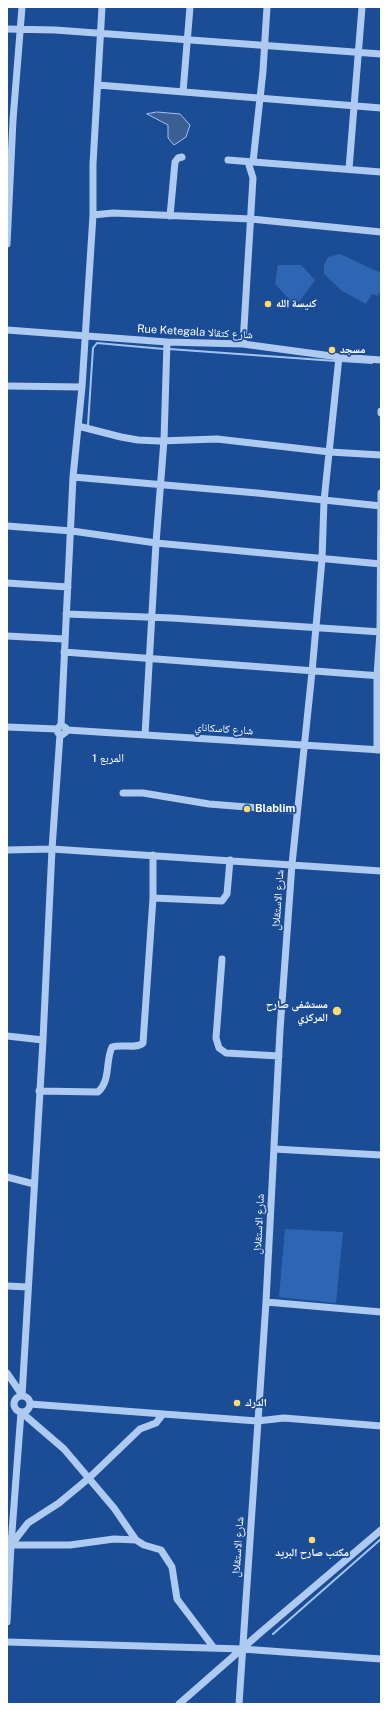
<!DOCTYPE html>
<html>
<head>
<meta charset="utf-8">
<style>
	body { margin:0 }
	#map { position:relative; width:388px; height:1711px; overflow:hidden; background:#1b4d96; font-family:"Public Sans",sans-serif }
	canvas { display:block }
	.frame { position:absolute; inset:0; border:8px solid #fff; pointer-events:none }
</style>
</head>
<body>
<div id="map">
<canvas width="388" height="1711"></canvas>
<div class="frame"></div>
</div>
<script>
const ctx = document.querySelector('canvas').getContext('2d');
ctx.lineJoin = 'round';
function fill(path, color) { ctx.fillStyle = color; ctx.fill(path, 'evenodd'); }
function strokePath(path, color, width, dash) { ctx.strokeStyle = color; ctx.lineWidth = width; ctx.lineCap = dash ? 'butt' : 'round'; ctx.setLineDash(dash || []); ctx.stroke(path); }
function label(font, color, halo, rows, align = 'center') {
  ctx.font = font + ' "Public Sans","Noto Naskh Arabic",sans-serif'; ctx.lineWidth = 3.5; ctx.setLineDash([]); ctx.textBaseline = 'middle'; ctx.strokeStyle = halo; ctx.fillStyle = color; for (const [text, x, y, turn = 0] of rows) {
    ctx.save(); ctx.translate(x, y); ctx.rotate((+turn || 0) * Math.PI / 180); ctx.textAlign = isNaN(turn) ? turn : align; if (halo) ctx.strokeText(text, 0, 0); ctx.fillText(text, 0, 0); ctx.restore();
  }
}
const green = new Path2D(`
	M340,254L381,273V289L378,296L372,294L366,304L342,291L324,274V265L328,257Z
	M278,265H301L315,280L299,302H287L288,298L275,284Z
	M285,1229L343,1232L336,1303L279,1297Z`);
const water = new Path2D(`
	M157,112L180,114L190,125L186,137L174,145L168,138V125L147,114Z`);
const stream = new Path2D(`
	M169,349L336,361
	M341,361L372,363
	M88,425L93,348L97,343L164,349
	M273,1634L381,1539`);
const minor = new Path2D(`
	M7,29L55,30L381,54
	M98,85L381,108
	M183,92L190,7
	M228,160L381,172
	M253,162L263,71L267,7
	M349,169L362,7
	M93,215L113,213L251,219L381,232
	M170,216L175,162L178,158L182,157
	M7,244L13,120L22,7
	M7,330L167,342L243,344L339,357L381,360
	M243,344L253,178L248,162
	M7,386L82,387
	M381,411V413
	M78,426L121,437L138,440L159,441L217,439L330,452L381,455
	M73,477L257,493L381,506
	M7,526L72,531L156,543L381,564
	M7,583L68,587
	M66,614L172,618L381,632
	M7,636L64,639
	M64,652L381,676
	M61,725L66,728V732L62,735L58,733L57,729L61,725L73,477L82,387L93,215V164L102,7
	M7,727L57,729
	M67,730L381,750
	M145,735L156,543L164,440L167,342
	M377,750V676L380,632L381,493
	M123,793H143L209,804L297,811
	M7,850L52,849L381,871
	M153,898L222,901L227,894L230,860
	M222,959L216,1038L219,1048L226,1053L279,1056
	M7,1036L43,1040
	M39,1091L98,1092C111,1080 105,1062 112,1047C121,1044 137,1049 143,1043L153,898V855
	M274,1149L381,1155
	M7,1177L34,1184
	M7,1286L28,1287
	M266,1302L381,1312
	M7,1373L22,1395
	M14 1404a8 8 0 1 1 16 0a8 8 0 1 1-16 0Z
	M22,1396L43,1040L52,849L60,734
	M30,1404L257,1421L284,1418L381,1426
	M21,1412L64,1449L114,1508L136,1540
	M11,1545H70L114,1539L136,1540L144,1545L161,1550L172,1567L177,1599L214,1648
	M11,1545L28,1523L59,1503L89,1478L140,1429L156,1423L163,1414
	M7,1622L11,1545L21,1412
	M7,1642L242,1649L381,1659
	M179,1704L260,1633L381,1530
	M239,1704L266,1302L280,1030L292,864L312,672L322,559L324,501L339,357`);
const markers = [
	[268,304,4,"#ffda6e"],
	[332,350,4,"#ffda6e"],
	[247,809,4,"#ffda6e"],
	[337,1011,5,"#ffda6e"],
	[237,1403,4,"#ffda6e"],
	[312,1540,4,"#ffda6e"]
];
const poiNames = [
	["كنيسة الله",276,304],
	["مسجد",340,350],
	["Blablim",255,809],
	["مستشفى صارح",328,1005,"right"],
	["المركزي",328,1018,"right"],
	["الدرك",245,1403],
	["مكتب صارح البريد",312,1553,"center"]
];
const streetNames = [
	["Rue Ketegala شارع كتقالا",195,332,3],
	["شارع كاسكاناي",224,729,4],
	["شارع الاستقلال",278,900,-86],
	["شارع الاستقلال",259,1224,-87],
	["شارع الاستقلال",238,1547,-86]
];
const neighbourhoodNames = [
	["المربع 1",108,758]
];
fill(green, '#2f66b4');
fill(water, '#3b5e93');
strokePath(water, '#a2c4f2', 1);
strokePath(stream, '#a2c4f2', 2);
strokePath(minor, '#afcaf0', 7);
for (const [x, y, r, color] of markers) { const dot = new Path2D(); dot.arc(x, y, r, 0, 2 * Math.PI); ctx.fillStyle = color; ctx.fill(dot); strokePath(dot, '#1b4d96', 1.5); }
label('bold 11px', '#fff', '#1b4d96', poiNames, 'left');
label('11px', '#fff', '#1b4d96', streetNames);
label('12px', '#fff', '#1b4d96', neighbourhoodNames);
</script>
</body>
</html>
